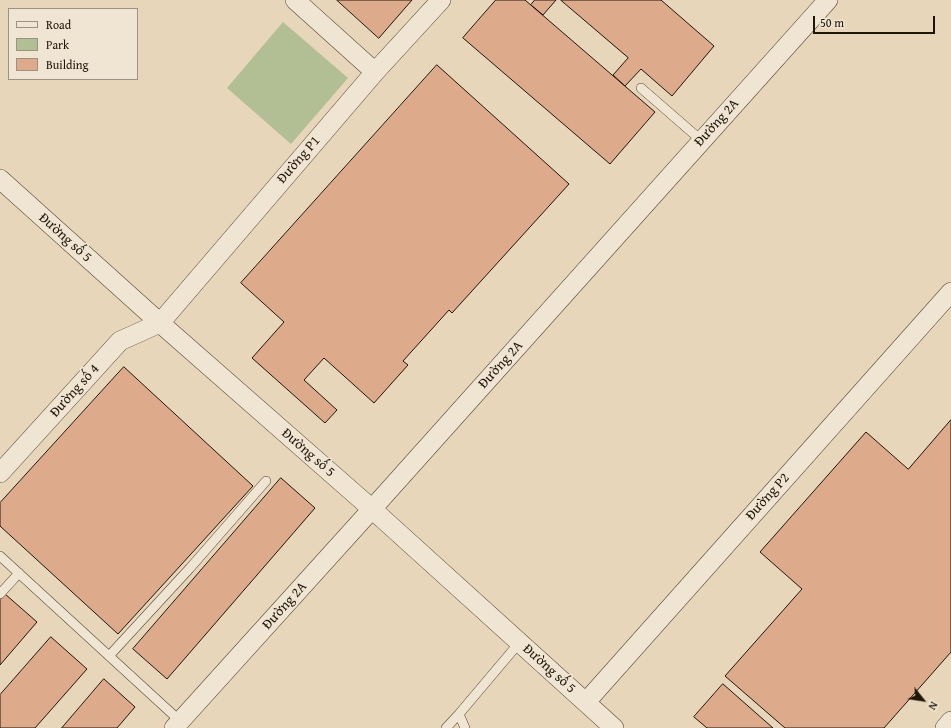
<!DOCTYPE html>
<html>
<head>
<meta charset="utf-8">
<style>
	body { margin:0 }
	#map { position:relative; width:951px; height:728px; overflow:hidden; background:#e8d6ba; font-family:"Gentium Book Plus",serif }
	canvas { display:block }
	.legend { position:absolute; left:8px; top:8px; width:130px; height:72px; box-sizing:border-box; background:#f0e4d2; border:1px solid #9d9281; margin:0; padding:5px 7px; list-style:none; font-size:12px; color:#201608 }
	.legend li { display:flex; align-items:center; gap:8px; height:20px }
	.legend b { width:20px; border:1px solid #9d9281 }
	.north { position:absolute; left:903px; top:680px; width:40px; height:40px; -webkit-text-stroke:3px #f0e4d2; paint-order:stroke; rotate:120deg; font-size:11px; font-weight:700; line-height:16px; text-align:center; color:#201608 }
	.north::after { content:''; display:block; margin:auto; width:14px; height:18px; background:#201608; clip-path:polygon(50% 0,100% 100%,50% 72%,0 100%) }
	.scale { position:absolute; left:813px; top:16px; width:122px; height:18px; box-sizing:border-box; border:2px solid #201608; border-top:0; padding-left:5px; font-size:12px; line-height:14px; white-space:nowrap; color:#201608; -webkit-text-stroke:3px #f0e4d2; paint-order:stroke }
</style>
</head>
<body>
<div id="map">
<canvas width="951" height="728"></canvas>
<ul class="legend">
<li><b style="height:5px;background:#f0e4d2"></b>Road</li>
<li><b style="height:11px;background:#b2be93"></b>Park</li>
<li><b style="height:11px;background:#ddaa8c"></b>Building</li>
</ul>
<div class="north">N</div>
<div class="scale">50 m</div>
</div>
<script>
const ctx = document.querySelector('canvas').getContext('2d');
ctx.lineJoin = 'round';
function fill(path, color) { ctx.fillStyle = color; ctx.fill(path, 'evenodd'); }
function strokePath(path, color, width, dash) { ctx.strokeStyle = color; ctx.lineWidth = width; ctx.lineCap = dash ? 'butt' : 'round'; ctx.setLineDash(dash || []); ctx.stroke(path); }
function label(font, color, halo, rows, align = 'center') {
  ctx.font = font + ' "Gentium Book Plus",serif'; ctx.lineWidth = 3.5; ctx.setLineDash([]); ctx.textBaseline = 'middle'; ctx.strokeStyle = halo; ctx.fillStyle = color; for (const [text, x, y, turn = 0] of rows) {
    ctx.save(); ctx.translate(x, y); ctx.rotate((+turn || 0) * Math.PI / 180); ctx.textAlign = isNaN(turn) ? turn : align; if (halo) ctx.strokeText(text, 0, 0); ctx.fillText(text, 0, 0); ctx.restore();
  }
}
const green = new Path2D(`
	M283,22L348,78L291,144L227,88Z`);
const building = new Path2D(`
	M337,0H412L379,38Z
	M496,0H525L655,112L610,164L463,38Z
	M535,0H556L543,15L531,5Z
	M561,0H661L714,46L672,96L641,69L625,86L613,75L628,58Z
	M437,65L569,184L452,313L449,310L403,361L408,365L374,403L324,358L304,380L337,410L325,423L252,358L284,322L241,283Z
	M124,367L253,486L118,634L0,526V503Z
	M951,420V652L884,728H785L725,676L802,589L760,552L866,432L908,469Z
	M281,478L315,508L167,679L133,649Z
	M5,594L37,622L0,665V600Z
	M51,637L87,669L35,728H0V695Z
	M104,679L135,707L117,728H62Z
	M723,684L773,728H707L694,717Z`);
const lane = new Path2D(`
	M641,88L702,141
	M0,556L180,721
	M0,594L19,573
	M109,656L190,568L266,481
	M446,728L459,714
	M465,728L459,714L519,643`);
const street = new Path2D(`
	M295,0L375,72
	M0,179L160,323L372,509L614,728
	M0,473L120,341L160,323L375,72L441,0
	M586,702L951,292
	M174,728L372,509L828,0
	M945,728L951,721`);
const streetNames = [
	["Đường 2A",717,123,-48],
	["Đường P1",299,160,-49],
	["Đường số 5",65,238,42],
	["Đường 2A",501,365,-48],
	["Đường số 4",75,391,-48],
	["Đường số 5",308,453,41],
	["Đường P2",768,497,-48],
	["Đường 2A",285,606,-48],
	["Đường số 5",549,669,42]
];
fill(green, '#b2be93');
fill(building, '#ddaa8c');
strokePath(building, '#201608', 1);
strokePath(lane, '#524634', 10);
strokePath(street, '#524634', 20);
strokePath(lane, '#f0e4d2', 9);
strokePath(street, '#f0e4d2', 19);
label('14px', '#201608', '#f0e4d2', streetNames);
</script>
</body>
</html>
